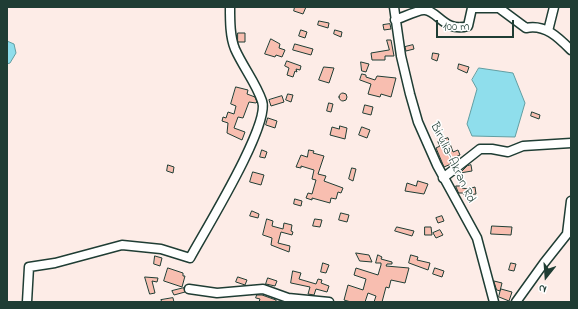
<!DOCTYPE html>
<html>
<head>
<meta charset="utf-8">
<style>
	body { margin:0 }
	#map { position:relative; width:578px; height:309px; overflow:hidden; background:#fdece7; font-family:"Indie Flower",sans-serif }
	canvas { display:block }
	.frame { position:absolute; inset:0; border:8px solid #1f3d34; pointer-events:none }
	.north { position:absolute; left:526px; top:257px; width:40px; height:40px; -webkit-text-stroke:3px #fff; paint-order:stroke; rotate:197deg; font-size:11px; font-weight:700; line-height:16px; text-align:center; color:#1f3d34 }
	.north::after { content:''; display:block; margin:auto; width:14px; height:18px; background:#1f3d34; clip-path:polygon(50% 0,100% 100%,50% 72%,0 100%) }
	.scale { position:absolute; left:436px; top:20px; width:78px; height:18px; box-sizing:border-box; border:2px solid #1f3d34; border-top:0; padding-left:5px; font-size:12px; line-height:14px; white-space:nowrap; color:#1f3d34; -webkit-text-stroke:3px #fff; paint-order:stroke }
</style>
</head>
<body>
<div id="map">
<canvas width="578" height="309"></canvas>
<div class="frame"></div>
<div class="north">N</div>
<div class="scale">100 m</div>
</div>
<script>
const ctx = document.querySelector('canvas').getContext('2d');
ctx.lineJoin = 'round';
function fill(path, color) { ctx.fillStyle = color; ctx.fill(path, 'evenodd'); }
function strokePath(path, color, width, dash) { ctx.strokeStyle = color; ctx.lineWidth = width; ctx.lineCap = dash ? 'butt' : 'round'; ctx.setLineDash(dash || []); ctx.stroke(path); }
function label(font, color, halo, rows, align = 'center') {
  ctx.font = font + ' "Indie Flower",sans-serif'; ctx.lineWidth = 3; ctx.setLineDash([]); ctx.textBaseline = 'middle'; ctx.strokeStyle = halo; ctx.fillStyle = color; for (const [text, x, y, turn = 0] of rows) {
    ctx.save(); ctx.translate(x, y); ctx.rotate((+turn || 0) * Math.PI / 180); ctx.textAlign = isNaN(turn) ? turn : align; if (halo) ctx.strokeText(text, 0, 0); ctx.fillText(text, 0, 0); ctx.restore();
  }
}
const water = new Path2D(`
	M7,41L14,44L16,53L10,63L7,64Z
	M479,68L513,73L525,103L515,137L472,136L467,124L477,89L472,80Z`);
const building = new Path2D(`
	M295,7H306L303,14L294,11Z
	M319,21L329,23L328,28L318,25Z
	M390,24L391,29L384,30L383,25Z
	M301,30L307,32L305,38L299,36Z
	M335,30L342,32L341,37L334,34Z
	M238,33H245V42H238Z
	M271,39L280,44L279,48L285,50L282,57L276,55L275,57L265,54Z
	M387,40H391L394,56H385V60H372L371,53L389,50Z
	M295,44L313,49L311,55L293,50Z
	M413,45L414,49L406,51L405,47Z
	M433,53L439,54L437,61L432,59Z
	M287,61L301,66L300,70L296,69L297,72L295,71L293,77L287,75L289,68L285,66Z
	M361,62L369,64L366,72L362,71Z
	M459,64L469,67L467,73L458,69Z
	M324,67L334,68L329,83L319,80Z
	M362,74L366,75V77L375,80L377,76L396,78L391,97L381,94L380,97L368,94L371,84L360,80Z
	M236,87L248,90L247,94L255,97L257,102L256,103L249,102L243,118L238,117L234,128L245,132L242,140L227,133L228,123L222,121L223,117L226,118L228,112L234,114L236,106L231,104Z
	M339 97a4 4 0 1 1 8 0a4 4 0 1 1-8 0Z
	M288,94L293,95L291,102L286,100Z
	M282,96L284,102L271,106L269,100Z
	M329,103L333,104L331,112L327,111Z
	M365,105L373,107L371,115L363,113Z
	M532,112L540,115L539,119L531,116Z
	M268,118L277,121L275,128L266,125Z
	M340,126L347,128L345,139L330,135L332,127L339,129Z
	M362,127L370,130L367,138L359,135Z
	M448,138L453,152L458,150L460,155L449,160L451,164L444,167L436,148L440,146L438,142Z
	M262,150L267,152L265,158L260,157Z
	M309,150L314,151L313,153L324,156L318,174L326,176L324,181L343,188L341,193L338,192L336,199L331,198L330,203L312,198V200L306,198L308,193L312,194L316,180L312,179L314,170L301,166V168L296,167L301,155L307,157Z
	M168,165L174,167L173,173L167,171Z
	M471,165L472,171L460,173L467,166Z
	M352,168L356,169L353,181L349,179Z
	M253,172L264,175L261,185L250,182Z
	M418,181L428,184L424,194L405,191L407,183L416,186Z
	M456,186H461L462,188L468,189L475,187L476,194L464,195V193H459Z
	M295,199L302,201L301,206L294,204Z
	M252,211L259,214L258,218L250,216Z
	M341,213L349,215L347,222L339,220Z
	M442,216L444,221L438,223L436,218Z
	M267,219L273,221L272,226L283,229L284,223L292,225L291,231L293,232L292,235L281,232L278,243L290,246L289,252L271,245L272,238L263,235Z
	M315,219L322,220L320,227L313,226Z
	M492,226L512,227L511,235L491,234Z
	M397,227L414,231L412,236L395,231Z
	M425,227H431L432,235H425Z
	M440,230L443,235L436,238L433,233Z
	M356,253L369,255L372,262L360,261Z
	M378,255L382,257L381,259L392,262V264H387L386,266L409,268L405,283L391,280L389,288L386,287L382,302H374L376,296L368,293L365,302H351L344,300L348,285L363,290L366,279L354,275L356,268L378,275L381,265V263H376Z
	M411,255L418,257L417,260L430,263L428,270L409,263Z
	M155,256L162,258L160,266L154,264Z
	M323,263L329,265L326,273L321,272Z
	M511,263L516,264L514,271L509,270Z
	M168,268L183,273V276H185L182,287L164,281Z
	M435,268L444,271L442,277L433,274Z
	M293,271L301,273L299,279L316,284L318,279L322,280L321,283L329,286L327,292L316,289L314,295L308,294L310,287L291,283Z
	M145,277L158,278L157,282L152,281L155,293L150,294Z
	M238,277L247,280L245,285L236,282Z
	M268,278L277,281L275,286L266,284Z
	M494,281L502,283L500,291L497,290Z
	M184,288L185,292L174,295L172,291Z
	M501,289L512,292L509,301L499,297Z
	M257,295H262L276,300V302H259L260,299L256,298Z
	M173,298L174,302H162L161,300Z`);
const minor = new Path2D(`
	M394,7L401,56L410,94L418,122L437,165L477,238L494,302
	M395,20C402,18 419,9 425,10C438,11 445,33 468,26L472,8H499L526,28C545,24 558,37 571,50
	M548,31L554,7
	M443,178L480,149H492L508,152L523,146L571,143
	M189,289L217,293L263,289L288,298L329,302
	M27,302L29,267L55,263L122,245L161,249L190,258C204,232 271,124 262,101C256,83 243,67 235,49C230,37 230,21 230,7
	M516,302L544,263L567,234L571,201`);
const streetNames = [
	["Birulia-Akran Rd",452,163,64]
];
fill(water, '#8fdeec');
strokePath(water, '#629ea2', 1);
fill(building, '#f8beb0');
strokePath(building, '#1f3d34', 1);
strokePath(minor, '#1f3d34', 11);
strokePath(minor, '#fff', 8);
label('13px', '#1f3d34', '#fff', streetNames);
</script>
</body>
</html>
